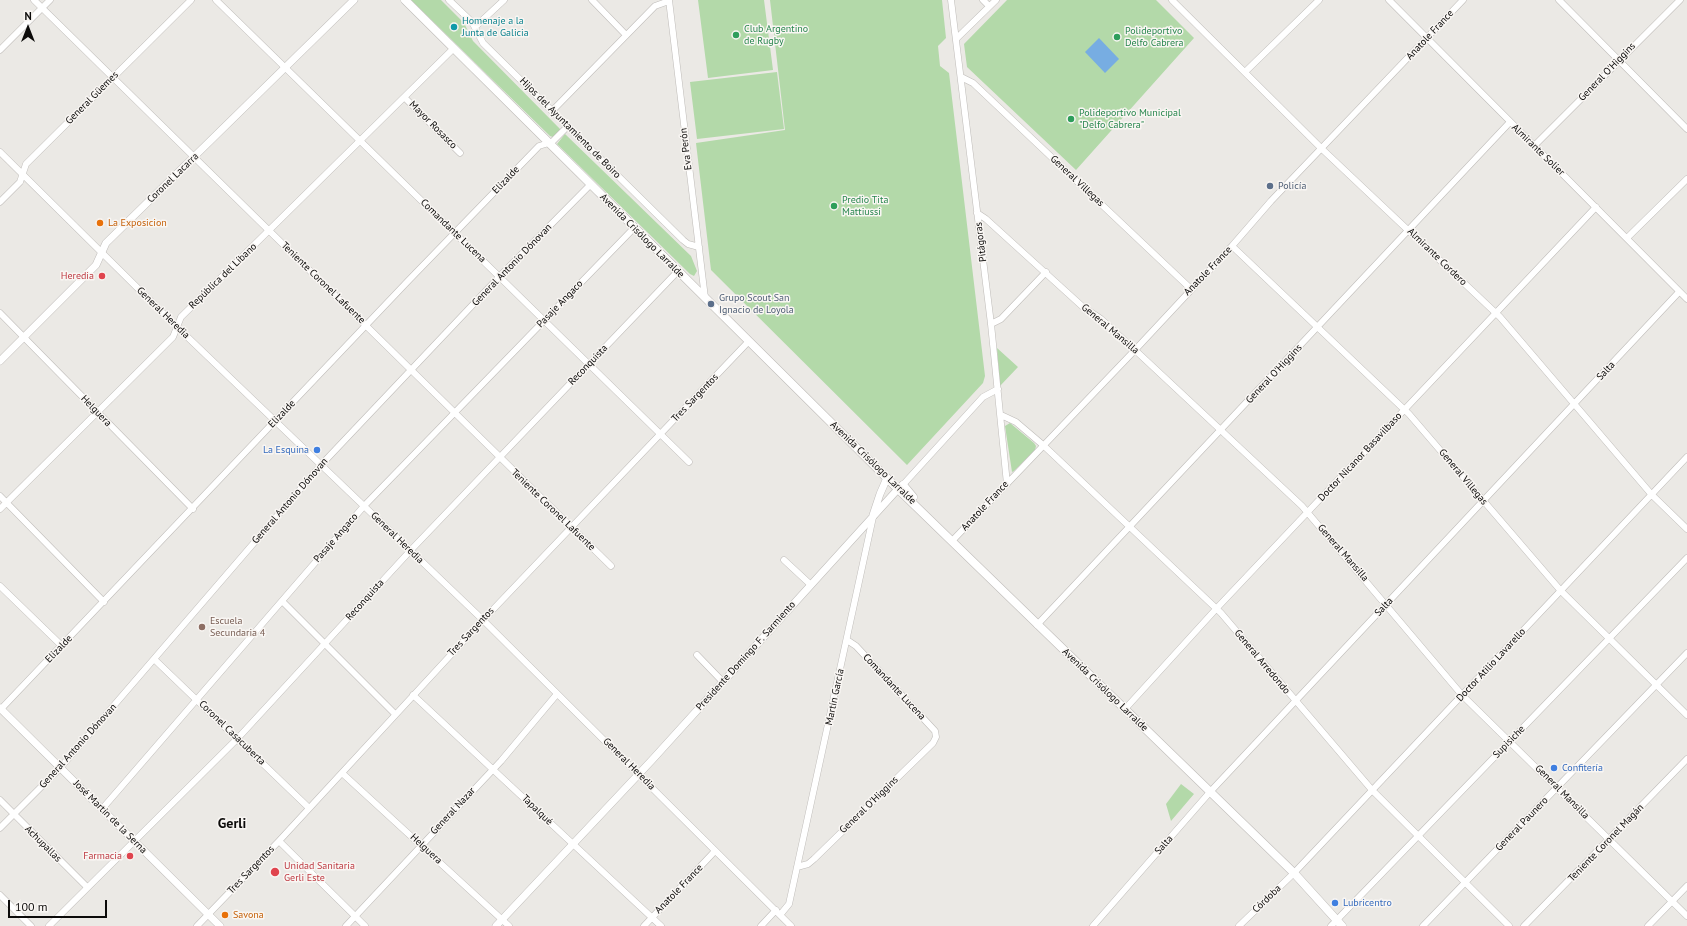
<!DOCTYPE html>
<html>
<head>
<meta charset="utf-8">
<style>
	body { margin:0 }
	#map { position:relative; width:1687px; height:926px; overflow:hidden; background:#ebe9e5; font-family:"PT Sans",sans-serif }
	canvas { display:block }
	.north { position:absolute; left:8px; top:8px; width:40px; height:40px; -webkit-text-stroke:3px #f9f6f3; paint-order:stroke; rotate:0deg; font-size:11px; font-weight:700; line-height:16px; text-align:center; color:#0c0b0a }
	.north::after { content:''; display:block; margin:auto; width:14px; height:18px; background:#0c0b0a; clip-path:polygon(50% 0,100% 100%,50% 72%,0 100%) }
	.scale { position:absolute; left:8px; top:900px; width:99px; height:18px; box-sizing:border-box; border:2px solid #0c0b0a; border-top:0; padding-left:5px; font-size:12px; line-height:14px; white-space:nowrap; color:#0c0b0a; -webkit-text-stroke:3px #f9f6f3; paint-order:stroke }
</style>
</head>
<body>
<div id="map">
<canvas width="1687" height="926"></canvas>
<div class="north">N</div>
<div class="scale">100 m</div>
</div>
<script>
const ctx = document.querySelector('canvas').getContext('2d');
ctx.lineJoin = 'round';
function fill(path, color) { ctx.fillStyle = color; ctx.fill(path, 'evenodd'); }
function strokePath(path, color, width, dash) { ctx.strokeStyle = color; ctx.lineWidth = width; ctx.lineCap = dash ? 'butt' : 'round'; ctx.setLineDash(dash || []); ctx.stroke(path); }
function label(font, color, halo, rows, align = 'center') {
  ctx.font = font + ' "PT Sans",sans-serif'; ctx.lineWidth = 3; ctx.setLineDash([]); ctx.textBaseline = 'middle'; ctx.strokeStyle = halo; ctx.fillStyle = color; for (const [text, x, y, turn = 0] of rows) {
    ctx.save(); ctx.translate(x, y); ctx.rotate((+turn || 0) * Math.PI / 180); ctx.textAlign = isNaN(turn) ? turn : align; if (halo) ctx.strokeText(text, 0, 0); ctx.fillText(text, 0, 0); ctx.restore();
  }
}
const green = new Path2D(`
	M411,0H441L464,23L473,41L561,130L553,137L550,136Z
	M698,0H764L773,70L708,78Z
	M770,0H942L946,38L938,46L940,66L949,73L985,376L983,383L907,465L711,270L696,143L785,130Z
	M1007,0H1156L1194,38L1076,170L967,67L964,44Z
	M777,72L784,129L697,139L690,82Z
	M565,134L691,256L697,271L694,276L690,274L557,144Z
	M997,348L1018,367L1000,386Z
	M1010,423L1034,443L1036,446L1035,450L1014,471L1012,472L1005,426Z
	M1181,784L1194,794L1171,821L1166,804Z`);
const water = new Path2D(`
	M1099,38L1119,59L1105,73L1085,52Z`);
const minor = new Path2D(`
	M34,0L611,566
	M216,0L689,462
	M449,0L472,22L483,43L683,240L688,244L699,247
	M592,0L626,35
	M669,0L705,298
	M951,0L991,324L1007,484
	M983,0L989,6
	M1172,0L1322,149L1500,317L1652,495L1687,529
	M1389,0L1687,299
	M1559,0L1687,129
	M475,27L504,0
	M956,39L996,0
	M0,50L50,0
	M1245,72L1319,0
	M961,77L973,83L1191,289
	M405,98L460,153
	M552,111L655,6L669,1
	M1535,145L1680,0
	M0,152L177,327L483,620L791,926
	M0,202L20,182L26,164L191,0
	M977,213L986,219L1083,307L1101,319L1135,350L1302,506L1462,695L1687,916
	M1627,238L1687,179
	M1232,246L1409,414L1561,591L1687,715
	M0,313L193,509
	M991,324L1001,319L1046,272
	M1001,415L1016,422L1043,445L1221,613L1372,790L1509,926
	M900,488L983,397L998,389
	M0,496L104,602
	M0,509L173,337L181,317L454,48
	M952,541L1135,350L1232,246L1271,201L1463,0
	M784,560L811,585
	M0,586L62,646
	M282,601L395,714
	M1037,625L1510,122
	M697,655L723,682
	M154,659L309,808
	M413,695L661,926
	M1,709L408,281L539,146L552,142L568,126
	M1125,709L1216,609L1596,207
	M342,773L509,926
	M0,800L87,887
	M102,809L364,506L634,228
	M0,828L60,768L321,465L499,277L591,184
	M279,841L365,926
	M797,867L808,864L814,859L933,743L936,737L935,731L856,646L847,640
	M0,895L31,926
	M780,915L789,904L873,517
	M49,926L238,738L410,551L678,271
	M197,926L279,841L483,620L749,341
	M346,926L501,761L557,694
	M644,926L715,851
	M761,926L776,910
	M1093,926L1210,792L1679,292
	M1239,926L1294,873L1687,457
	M1331,926L1687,558
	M1423,926L1687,653
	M1524,926L1687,759
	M1648,926L1687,886`);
const tertiary = new Path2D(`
	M0,361L96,265L106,243L354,0
	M873,515L880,494L887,478
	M0,708L220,926
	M496,926L652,760L898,489`);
const secondary = new Path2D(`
	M405,0L898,489L1294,873L1342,926
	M903,485L913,497`);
const markers = [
	[454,27,4,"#0f9aa8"],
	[736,35,4,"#2e9e5b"],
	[1117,37,4,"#2e9e5b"],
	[1071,119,4,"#2e9e5b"],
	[1270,186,4,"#5c6f8a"],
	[834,206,4,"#2e9e5b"],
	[100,223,4,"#e8710a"],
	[102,276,4,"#e0444e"],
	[711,304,4,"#5c6f8a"],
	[317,450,4,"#3f7fe0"],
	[202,627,4,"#8d6e63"],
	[1554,768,4,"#3f7fe0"],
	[130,856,4,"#e0444e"],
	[275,872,5,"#e0444e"],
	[1335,903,4,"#3f7fe0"],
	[225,915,4,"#e8710a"]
];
const cultureNames = [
	["Homenaje a la",462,21],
	["Junta de Galicia",462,33]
];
const leisureNames = [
	["Club Argentino",744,29],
	["de Rugby",744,41],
	["Polideportivo",1125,31],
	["Delfo Cabrera",1125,43],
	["Polideportivo Municipal",1079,113],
	["\"Delfo Cabrera\"",1079,125],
	["Predio Tita",842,200],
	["Mattiussi",842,212]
];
const streetNames = [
	["Anatole France",1430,35,-47],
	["General O'Higgins",1607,72,-46],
	["General Güemes",92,98,-45],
	["Mayor Rosasco",433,125,45],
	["Hijos del Ayuntamiento de Boiro",570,128,45],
	["Eva Perón",686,149,-97],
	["Almirante Solier",1538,150,44],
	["Coronel Lacarra",173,178,-44],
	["Elizalde",506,180,-46],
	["General Villegas",1077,181,43],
	["Comandante Lucena",453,231,44],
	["Avenida Crisólogo Larralde",642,236,45],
	["Pitágoras",981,242,-97],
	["Almirante Cordero",1437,257,44],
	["General Antonio Dónovan",512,265,-46],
	["Anatole France",1208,271,-46],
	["República del Líbano",223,276,-44],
	["Teniente Coronel Lafuente",323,283,44],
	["Pasaje Angaco",560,304,-46],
	["General Heredia",163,313,44],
	["General Mansilla",1110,329,40],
	["Reconquista",588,365,-46],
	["Salta",1606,371,-47],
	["General O'Higgins",1274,374,-47],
	["Tres Sargentos",695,398,-46],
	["Helguera",96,411,46],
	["Elizalde",282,414,-46],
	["Doctor Nicanor Basavilbaso",1360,457,-47],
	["Avenida Crisólogo Larralde",873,463,44],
	["General Villegas",1463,477,50],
	["General Antonio Dónovan",290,501,-49],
	["Anatole France",985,506,-47],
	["Teniente Coronel Lafuente",553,510,44],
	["Pasaje Angaco",336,538,-49],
	["General Heredia",397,538,44],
	["General Mansilla",1343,553,49],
	["Reconquista",365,600,-48],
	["Salta",1384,607,-47],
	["Tres Sargentos",471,632,-47],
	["Elizalde",59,649,-46],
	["Presidente Domingo F. Sarmiento",746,656,-48],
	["General Arredondo",1262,662,50],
	["Doctor Atilio Lavarello",1491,665,-47],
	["Comandante Lucena",894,687,47],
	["Avenida Crisólogo Larralde",1105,690,44],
	["Martín García",835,697,-78],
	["Coronel Casacuberta",232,733,44],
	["Supisiche",1509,742,-46],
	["General Antonio Dónovan",78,746,-48],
	["General Heredia",629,764,45],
	["General Mansilla",1562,792,45],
	["General O'Higgins",869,805,-44],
	["Tapalqué",537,810,44],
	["General Nazar",453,811,-47],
	["José Martín de la Serna",110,817,45],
	["General Paunero",1522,824,-46],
	["Teniente Coronel Magán",1606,843,-46],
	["Achupallas",43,844,45],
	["Salta",1164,845,-49],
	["Helguera",426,849,43],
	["Tres Sargentos",251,870,-46],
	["Anatole France",679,889,-46],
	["Córdoba",1267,899,-44]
];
const serviceNames = [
	["Policía",1278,186],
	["Grupo Scout San",719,298],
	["Ignacio de Loyola",719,310]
];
const foodNames = [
	["La Exposicion",108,223],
	["Savona",233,915]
];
const healthNames = [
	["Heredia",94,276],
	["Farmacia",122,856],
	["Unidad Sanitaria",284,866,"left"],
	["Gerli Este",284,878,"left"]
];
const shopNames = [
	["La Esquina",309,450,"right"],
	["Confitería",1562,768],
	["Lubricentro",1343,903]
];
const educationNames = [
	["Escuela",210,621],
	["Secundaria 4",210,633]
];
const districtNames = [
	["Gerli",232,824]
];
fill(green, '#b3d9a9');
fill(water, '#77ade2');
strokePath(minor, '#bfbcb9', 7);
strokePath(tertiary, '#bfbcb9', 8);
strokePath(secondary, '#bfbcb9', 9);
strokePath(minor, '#fff', 6);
strokePath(tertiary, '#fff', 7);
strokePath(secondary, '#fff', 8);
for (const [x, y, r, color] of markers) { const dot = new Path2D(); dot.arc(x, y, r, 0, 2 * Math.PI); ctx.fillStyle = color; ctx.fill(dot); strokePath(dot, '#f9f6f3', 1.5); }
label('10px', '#0d838f', '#f9f6f3', cultureNames, 'left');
label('10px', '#27864d', '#f9f6f3', leisureNames, 'left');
label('10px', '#0c0b0a', '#f9f6f3', streetNames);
label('10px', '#4e5e75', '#f9f6f3', serviceNames, 'left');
label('10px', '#c56008', '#f9f6f3', foodNames, 'left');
label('10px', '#be3a42', '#f9f6f3', healthNames, 'right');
label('10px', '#366cbe', '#f9f6f3', shopNames, 'left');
label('10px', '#785e54', '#f9f6f3', educationNames, 'left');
label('bold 14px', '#0c0b0a', '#f9f6f3', districtNames);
</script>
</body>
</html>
